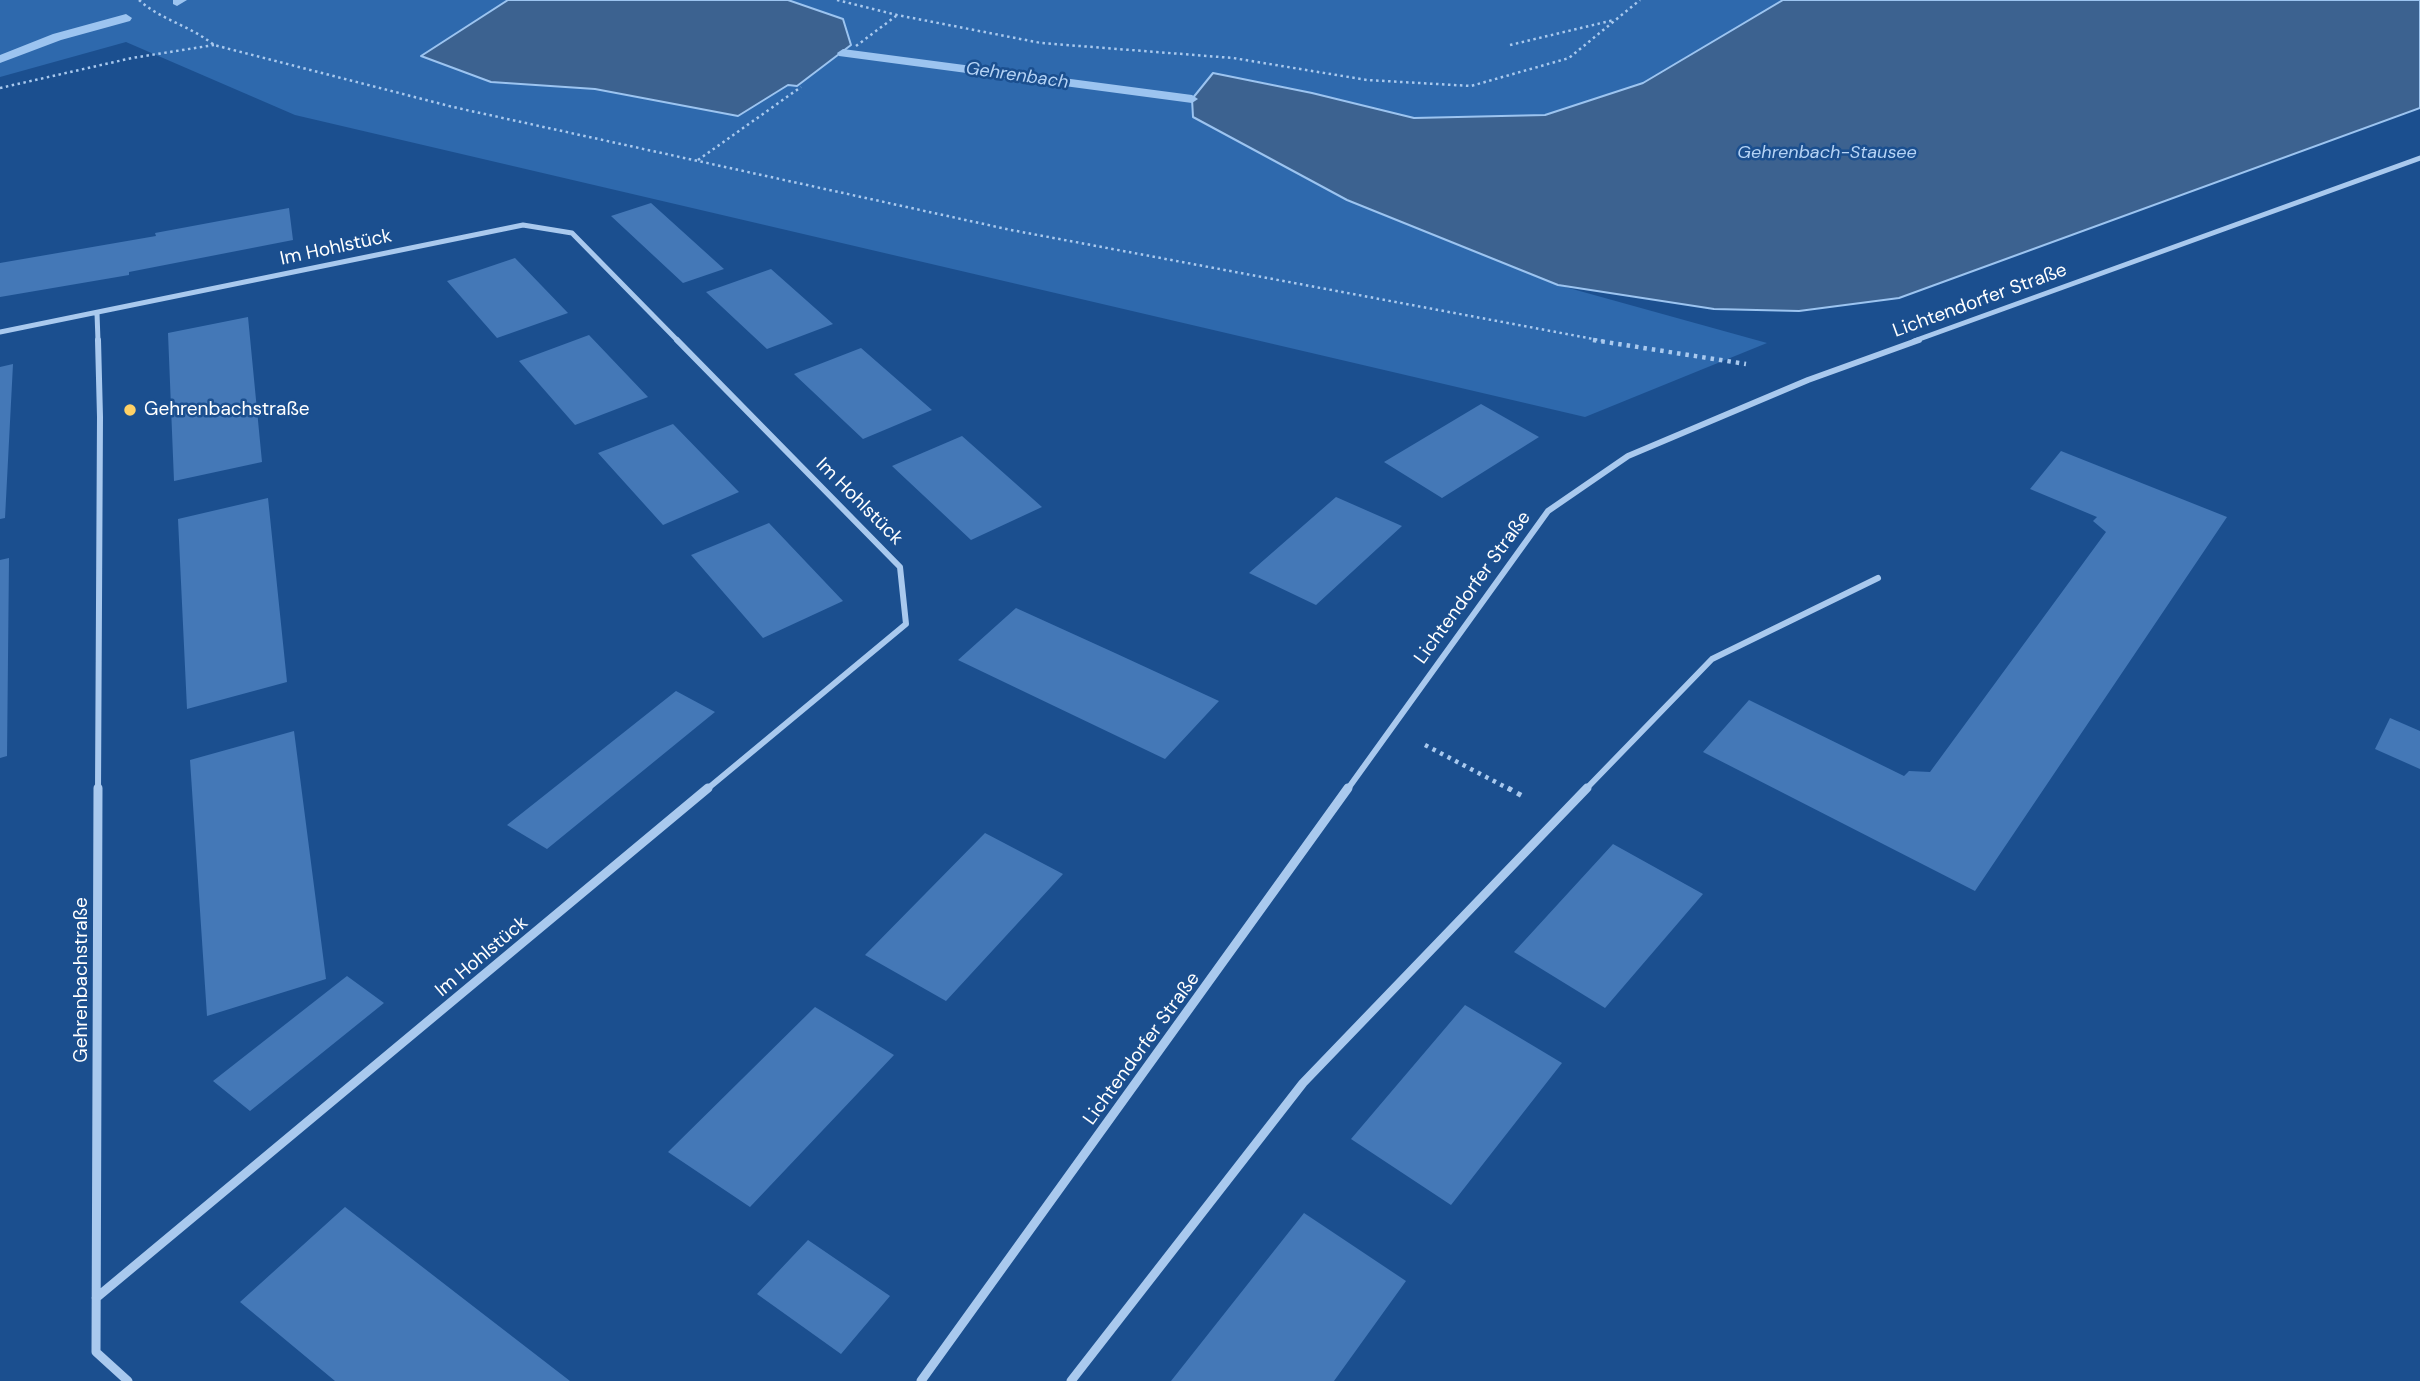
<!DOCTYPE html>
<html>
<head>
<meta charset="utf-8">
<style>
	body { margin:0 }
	canvas { display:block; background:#1b4f8f }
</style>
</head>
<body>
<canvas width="2420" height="1381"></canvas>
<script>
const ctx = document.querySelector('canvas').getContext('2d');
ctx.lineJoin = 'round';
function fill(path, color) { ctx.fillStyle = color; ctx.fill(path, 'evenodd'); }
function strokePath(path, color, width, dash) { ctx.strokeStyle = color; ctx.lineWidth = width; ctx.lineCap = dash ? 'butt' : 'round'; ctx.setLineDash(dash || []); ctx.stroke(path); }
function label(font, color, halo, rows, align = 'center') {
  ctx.font = font + ' "DM Sans",sans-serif'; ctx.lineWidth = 5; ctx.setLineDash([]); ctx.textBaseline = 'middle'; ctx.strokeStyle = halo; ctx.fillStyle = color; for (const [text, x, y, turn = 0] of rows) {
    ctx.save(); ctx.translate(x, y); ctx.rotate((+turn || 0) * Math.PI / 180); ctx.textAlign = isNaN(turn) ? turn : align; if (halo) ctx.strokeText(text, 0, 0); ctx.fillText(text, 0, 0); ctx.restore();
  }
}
const green = new Path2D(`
	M0,0H1783L1643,83L1545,115L1414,118L1312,93L1193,117L1347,200L1558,285L1767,343L1585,417L295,115L126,42L0,77Z`);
const water = new Path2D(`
	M508,0H788L843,19L851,45L797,86L788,85L738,116L595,89L491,82L421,56Z
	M1783,0H2420V108L1899,298L1799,311L1714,309L1558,285L1347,200L1193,117L1192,99L1213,73L1312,93L1414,118L1545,115L1643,83Z`);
const stream = new Path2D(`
	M173,0H187L177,6L173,4Z
	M126,14L132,18L130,21L61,40L0,63V55L53,34Z
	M843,49L1192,95L1198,99L1192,103L839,56L837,53Z`);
const building = new Path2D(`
	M651,203L724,269L683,283L611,216Z
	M289,208L293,240L129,272V275L0,297V263L156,236L155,233Z
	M515,258L568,313L497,338L447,281Z
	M771,269L833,324L767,349L706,292Z
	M248,317L262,462L174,481L168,333Z
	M589,335L648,397L575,425L519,361Z
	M861,348L932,410L863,439L794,374Z
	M13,364L5,518L0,519V367Z
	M1481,404L1539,437L1442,498L1384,462Z
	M673,424L739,492L663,525L598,453Z
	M962,436L1042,507L971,540L892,466Z
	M2061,451L2227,517L1975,891L1703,752L1749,700L1904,776L1909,771L1930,772L2106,532L2093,521L2097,517L2030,489Z
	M1336,497L1402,526L1316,605L1249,573Z
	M268,498L287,682L187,709L178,519Z
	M769,523L843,601L763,638L691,555Z
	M9,558L7,756L0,758V560Z
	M1016,608L1115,653L1219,701L1165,759L958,660Z
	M676,691L715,712L547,849L507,825Z
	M2390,718L2420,731V769L2375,749Z
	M294,731L326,979L207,1016L190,760Z
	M985,833L1063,874L946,1001L865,955Z
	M1613,844L1703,894L1605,1008L1514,952Z
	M347,976L384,1003L250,1111L213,1081Z
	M1465,1005L1562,1063L1451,1205L1351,1139Z
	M815,1007L894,1055L750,1207L668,1152Z
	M345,1207L456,1293L570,1381H335L240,1302Z
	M1304,1213L1406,1281L1334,1381H1171Z
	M808,1240L890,1296L841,1354L757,1294Z`);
const pathFar2 = new Path2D(`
	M139,0C161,20 191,26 214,45L453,107L1011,230L1604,341
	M837,0L897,15L1041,43L1233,58L1367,80L1471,86L1569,58L1640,0
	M1510,45L1614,20
	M856,46L896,16
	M0,88L132,58L214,45
	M698,160L801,87`);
const pathFar1 = new Path2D(`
	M1593,340L1746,364
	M1425,745L1511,790`);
const path = new Path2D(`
	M1508,788L1526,798`);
const streetFar2 = new Path2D(`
	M97,313L98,341
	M0,332L523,225L572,233L678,341
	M1914,341L2420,158`);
const streetFar1 = new Path2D(`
	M98,340L100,417L98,790
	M677,340L900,567L906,624L706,790
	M1347,790L1548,511L1628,456L1808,380L1919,340
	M1585,790L1712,659L1878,578`);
const street = new Path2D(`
	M98,788L96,1352L128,1381
	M96,1298L708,788
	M921,1381L1348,788
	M1071,1381L1303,1083L1587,788`);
const markers = [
	[130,410,7,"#ffd166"]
];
const farWaternames = [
	["Gehrenbach",1017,76,8],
	["Gehrenbach-Stausee",1827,153]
];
const streetNames = [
	["Im Hohlstück",336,248,-12],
	["Lichtendorfer Straße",1980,301,-20],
	["Im Hohlstück",859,502,45],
	["Lichtendorfer Straße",1473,588,-54],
	["Im Hohlstück",482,957,-40],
	["Gehrenbachstraße",82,980,-90],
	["Lichtendorfer Straße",1142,1049,-54]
];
const poiNames = [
	["Gehrenbachstraße",144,410]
];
fill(green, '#2e69ad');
fill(water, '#3c6290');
strokePath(water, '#9cc4f0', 2);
fill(stream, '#9cc4f0');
fill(building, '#4478b7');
strokePath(pathFar2, '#a9c9ee', 2.5, [2.5, 3.5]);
strokePath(pathFar1, '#a9c9ee', 4.5, [3.5, 5]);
strokePath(path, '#a9c9ee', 5, [4.5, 6]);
strokePath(streetFar2, '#a9c9ee', 5);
strokePath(streetFar1, '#a9c9ee', 6);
strokePath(street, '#a9c9ee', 9);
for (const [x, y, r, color] of markers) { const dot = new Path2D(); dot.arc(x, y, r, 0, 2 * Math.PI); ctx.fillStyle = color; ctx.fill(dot); strokePath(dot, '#1b4f8f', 2.5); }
label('italic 18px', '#b5d3f5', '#1b4f8f', farWaternames);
label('19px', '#fff', '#1b4f8f', streetNames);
label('19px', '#fff', '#1b4f8f', poiNames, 'left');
</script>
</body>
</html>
